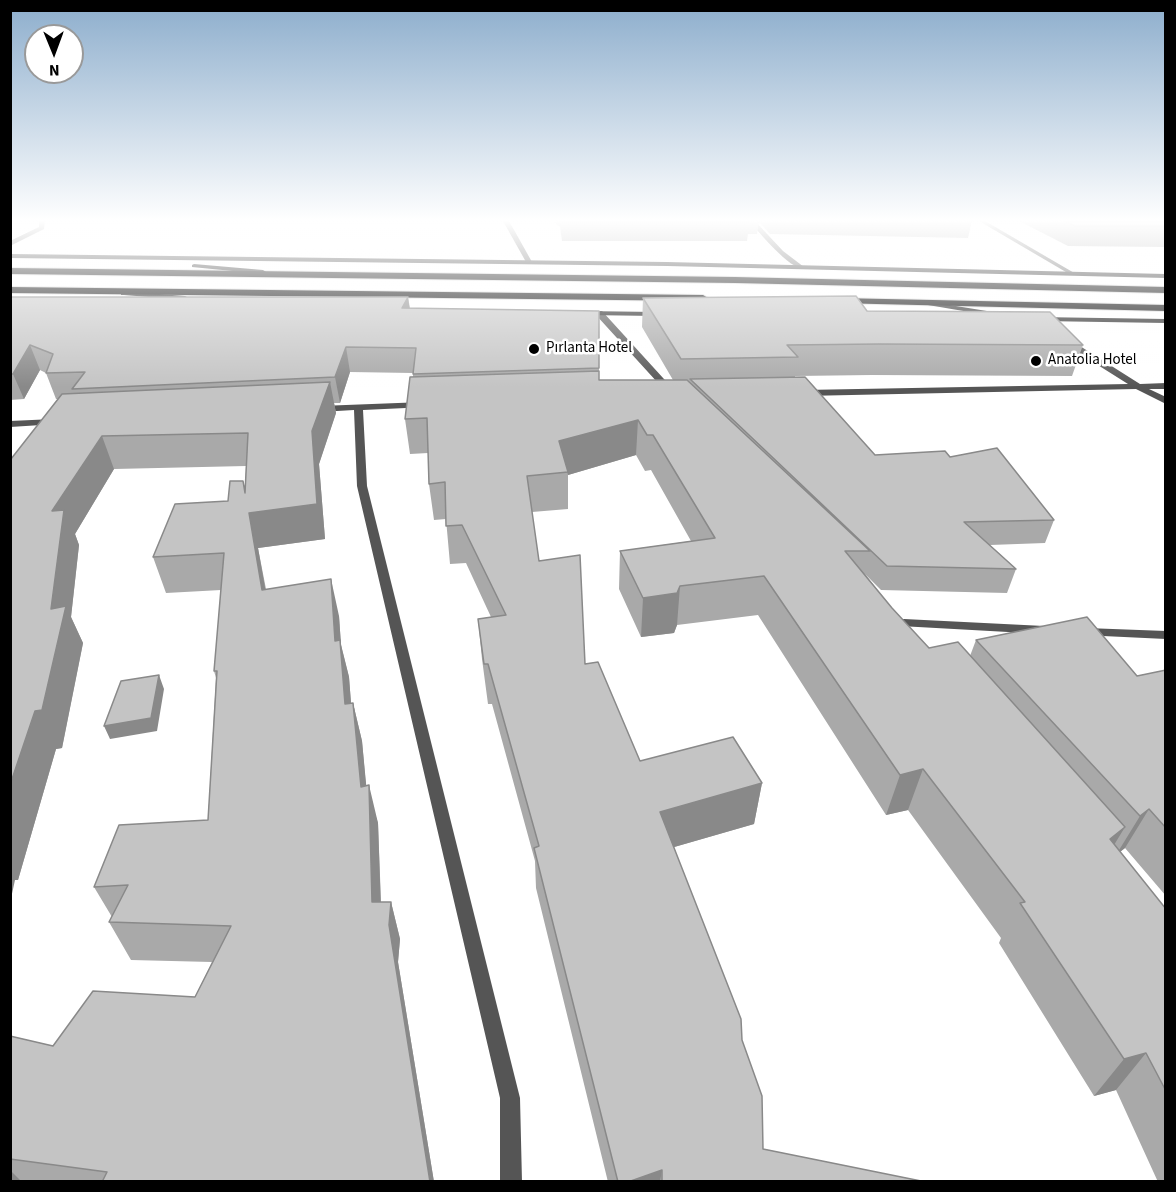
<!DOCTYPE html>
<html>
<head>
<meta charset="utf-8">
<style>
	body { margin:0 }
	#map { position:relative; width:1176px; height:1192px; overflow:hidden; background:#fff; font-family:"Source Sans 3",sans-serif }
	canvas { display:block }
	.frame { position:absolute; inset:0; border:12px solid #000; pointer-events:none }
	.north { position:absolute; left:24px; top:24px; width:60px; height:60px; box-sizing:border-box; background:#fff; border:2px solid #999; border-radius:50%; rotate:179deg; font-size:16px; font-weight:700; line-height:24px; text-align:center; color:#000 }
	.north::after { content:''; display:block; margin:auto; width:21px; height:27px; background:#000; clip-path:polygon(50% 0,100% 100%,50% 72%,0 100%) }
</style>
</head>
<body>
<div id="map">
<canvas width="1176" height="1192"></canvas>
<div class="frame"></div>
<div class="north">N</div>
</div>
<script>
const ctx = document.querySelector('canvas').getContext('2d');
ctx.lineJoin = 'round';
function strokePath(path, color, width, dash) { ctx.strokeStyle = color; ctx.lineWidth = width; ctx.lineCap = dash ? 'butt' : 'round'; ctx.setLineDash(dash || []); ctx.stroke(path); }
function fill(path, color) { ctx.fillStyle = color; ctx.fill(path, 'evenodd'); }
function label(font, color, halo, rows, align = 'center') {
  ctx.font = font + ' "Source Sans 3",sans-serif'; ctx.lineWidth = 5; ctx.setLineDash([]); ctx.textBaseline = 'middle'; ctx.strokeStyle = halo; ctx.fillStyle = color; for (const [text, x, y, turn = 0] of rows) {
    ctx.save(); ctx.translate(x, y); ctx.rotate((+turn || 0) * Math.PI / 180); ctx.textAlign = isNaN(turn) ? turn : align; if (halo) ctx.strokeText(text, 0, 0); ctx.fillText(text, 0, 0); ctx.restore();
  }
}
const minor = new Path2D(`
	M39,221H45L44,229L10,246V241L39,227Z
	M503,221H509L532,262L531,263L526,262Z
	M749,221H755L783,251L804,267V269C789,269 760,233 749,221Z
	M979,221H985L1076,274L1071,275Z
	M596,311H602L674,390V394H668L596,315Z
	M1066,341H1072L1140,384L1166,383V389H1149L1166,397V404L1136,389L804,396L800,393L804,390L1128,384L1066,345Z
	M424,402L428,405L427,407L363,410L367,486L520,1098L522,1182H500V1098L357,486L354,410L320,412L316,409L320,406Z
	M54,419L59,422L57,424L10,427V421Z
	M904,619L1044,626L1050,630L1044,634L900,626L898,623L900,620Z
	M1086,628L1166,631V639L1082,635L1080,632L1082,629Z`);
const secondary = new Path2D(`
	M10,254L667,262L1166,274V278L667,266L10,258Z
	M194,264L263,270L266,272L263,274L192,267V265Z
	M121,291L185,296L189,298L185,300L124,295H121Z
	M925,301L993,312L997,314L993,316L928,305L924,303Z
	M582,311L657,312L661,314L657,316L585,315H582Z
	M1038,317L1166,319V323L1041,321H1038Z`);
const trunk = new Path2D(`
	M10,268L735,277L1166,287V293L735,283L10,274Z
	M10,287L703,295L708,298L703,301L10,293Z
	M839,298L1166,305V311L835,303V299Z`);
const wall = new Path2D(`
	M553,221H972L968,238L770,234L759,222L757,234H748L747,241H562L560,227Z
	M1019,221H1166V247L1068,246Z
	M10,297H408L410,308L599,311V380H673L642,327L643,298L867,311L1083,345L1072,376L872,375L795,376V377L875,455L950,457L1054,520L1045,543L990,545L1016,569L1007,593L881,590L865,574L892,608L929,648L970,656L976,640L1137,676L1166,670V896L1125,848L1120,852L1166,909V1182H1158L1116,1090L1094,1096L999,943L1001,938L908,810L886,815L758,615L677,625L674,633L641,637L619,589L620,551L691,541L651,470L645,471L636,455L568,475V509L532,512L539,561L585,664L640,761L762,783L754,824L674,847L742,1040L763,1149L926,1182H608L536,888L535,861L492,704H488L482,659L478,619L491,617L466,563L450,564L446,519L434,520L429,484L428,453L410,454L405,419L413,377V373L350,372L340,403H334L336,413L319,464L325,539L258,548L266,589L339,616L341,645L349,677L351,703H353L362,741L366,786L378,823L381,902H391L400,939L398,962L434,1182H10V1036L53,1046L195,997L212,962L131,960L109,922L112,917L94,887L208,820L216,678L214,671L221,590L166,593L153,557L228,501L243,481L245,489L246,466L114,469L75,534L79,545L71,617L83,643L62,748L56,749L18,880H15L58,399H56L46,373L40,370L24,399L10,400Z`);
const shadedWall = new Path2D(`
	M408,297L411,320L402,308Z
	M30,345L40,370L24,399L13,374Z
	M346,347L350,372L340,403L335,377Z
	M330,382L336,413L319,464L325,539L258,548L272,627L262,590L243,481L252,513Z
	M638,420L636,455L568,475L559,441Z
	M102,436L114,469L75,534L79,545L71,617L83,643L62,748L56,749L18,880H15L10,903V785L51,609L52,511Z
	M331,579L339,616L341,645L349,677L354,742L345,704L335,641Z
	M680,586L677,625L674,633L641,637L643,598Z
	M159,675L164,689L157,731L110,739L104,726Z
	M353,703L362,741L370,825L361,787Z
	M923,769L908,810L886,815L900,775Z
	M762,783L754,824L657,852L660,812Z
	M369,785L378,823L382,940L372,902Z
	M1149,809L1125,848L1116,855L1140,816Z
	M1125,827L1100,868L1110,839Z
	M391,902L400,939L398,962L434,1182H430L389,925Z
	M1146,1053L1116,1090L1094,1096L1124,1059Z
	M10,1170L22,1182H10Z
	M662,1170L660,1182H628Z`);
const building = new Path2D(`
	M561,221H748L749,222H561Z
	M1065,221H1166V226H1075Z
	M856,296L867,311L1050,312L1083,345L879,344L787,345L798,357L681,359L643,298Z
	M10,297H408L402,308L599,311V368L413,374L416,348L346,347L335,377L72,389L85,372L46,373L53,354L30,345L13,374H10Z
	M599,371V380H687L870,551H845L892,608L929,648L958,642L1125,827L1110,839L1166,909V1091L1146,1053L1124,1059L1020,903L1025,902L923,769L900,775L764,576L680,586L677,593L643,598L620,551L715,538L653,435H647L638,420L559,441L568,472L527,476L539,561L580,555L585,664L598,662L640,761L733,737L762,783L660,812L741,1019L742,1040L762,1096L763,1149L926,1182H662V1170L628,1182H618L534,848L539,846L488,664H484L478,619L506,615L462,525L446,526L445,482L429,484L427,418L405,419L410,377Z
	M805,377L875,455L945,451L950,457L997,448L1054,520L964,522L1016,569L887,566L690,379Z
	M330,382L312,431L317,504L249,513L262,590L331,579L335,641L340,640L345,704L353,703L361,787L369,785L372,902H391L389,925L430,1182H102L107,1172L10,1159V1036L53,1046L93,991L195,997L231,926L109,922L128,885L94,887L119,825L208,820L217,671H214L224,553L153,557L175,504L228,501L230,481H243L245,493L248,433L102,436L52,511L64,510L51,609L66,606L42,710L35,711L10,785V461L11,459L62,394Z
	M1087,617L1137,676L1166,670V828L1149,809L1140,816L976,640Z
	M159,675L151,718L104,726L121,681Z`);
const markers = [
	[534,349,6,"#000"],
	[1036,361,6,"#000"]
];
const farPoinames = [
	["Pırlanta Hotel",546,349],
	["Anatolia Hotel",1048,361]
];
strokePath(trunk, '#dbdbdb', 2);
fill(minor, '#555');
fill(secondary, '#222');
fill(trunk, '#000');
fill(wall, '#a9a9a9');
fill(shadedWall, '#898989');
fill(building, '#c4c4c4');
strokePath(building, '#898989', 1.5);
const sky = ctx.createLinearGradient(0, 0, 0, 387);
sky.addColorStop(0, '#8cadcc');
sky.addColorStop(0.57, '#fff');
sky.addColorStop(1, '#ffffff00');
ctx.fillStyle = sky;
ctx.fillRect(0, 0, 1176, 387);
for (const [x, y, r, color] of markers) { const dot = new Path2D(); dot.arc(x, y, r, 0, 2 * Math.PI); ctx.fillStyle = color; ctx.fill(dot); strokePath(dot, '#fff', 2); }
label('15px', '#000', '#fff', farPoinames, 'left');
</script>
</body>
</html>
